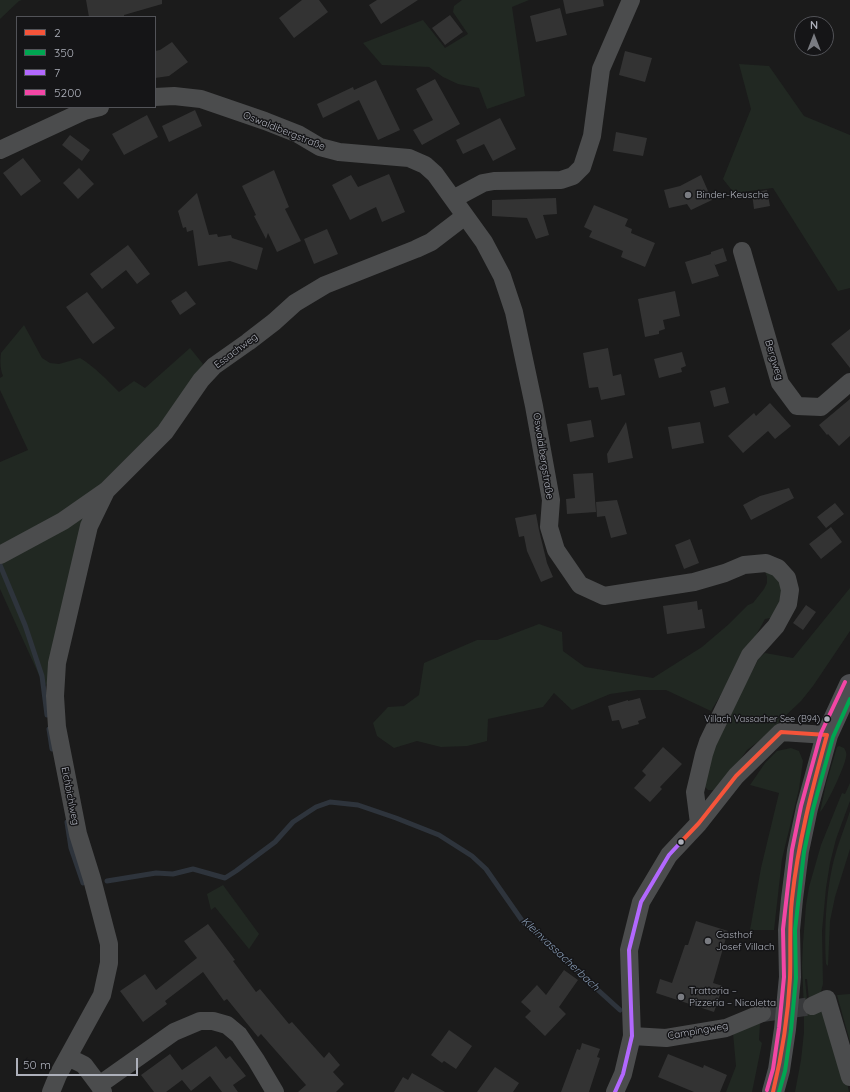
<!DOCTYPE html>
<html>
<head>
<meta charset="utf-8">
<style>
	body { margin:0 }
	#map { position:relative; width:850px; height:1092px; overflow:hidden; background:#1b1b1b; font-family:Quicksand,sans-serif }
	canvas { display:block }
	.legend { position:absolute; left:16px; top:16px; width:140px; height:92px; box-sizing:border-box; background:#151517; border:1px solid #525358; margin:0; padding:5px 7px; list-style:none; font-size:12px; color:#adb0ba }
	.legend li { display:flex; align-items:center; gap:8px; height:20px }
	.legend b { width:20px; border:1px solid #525358 }
	.north { position:absolute; left:794px; top:16px; width:40px; height:40px; box-sizing:border-box; background:#151517; border:1px solid #525358; border-radius:50%; rotate:0deg; font-size:11px; font-weight:700; line-height:16px; text-align:center; color:#adb0ba }
	.north::after { content:''; display:block; margin:auto; width:14px; height:18px; background:#7a7c82; clip-path:polygon(50% 0,100% 100%,50% 72%,0 100%) }
	.scale { position:absolute; left:16px; top:1058px; width:122px; height:18px; box-sizing:border-box; border:2px solid #adb0ba; border-top:0; padding-left:5px; font-size:12px; line-height:14px; white-space:nowrap; color:#adb0ba; -webkit-text-stroke:3px #151517; paint-order:stroke }
</style>
</head>
<body>
<div id="map">
<canvas width="850" height="1092"></canvas>
<ul class="legend">
<li><b style="height:5px;background:#f5543a"></b>2</li>
<li><b style="height:5px;background:#00a651"></b>350</li>
<li><b style="height:5px;background:#b268fe"></b>7</li>
<li><b style="height:5px;background:#f346a5"></b>5200</li>
</ul>
<div class="north">N</div>
<div class="scale">50 m</div>
</div>
<script>
const ctx = document.querySelector('canvas').getContext('2d');
ctx.lineJoin = 'round';
function fill(path, color) { ctx.fillStyle = color; ctx.fill(path, 'evenodd'); }
function strokePath(path, color, width, dash) { ctx.strokeStyle = color; ctx.lineWidth = width; ctx.lineCap = dash ? 'butt' : 'round'; ctx.setLineDash(dash || []); ctx.stroke(path); }
function label(font, color, halo, rows, align = 'center') {
  ctx.font = font + ' Quicksand,sans-serif'; ctx.lineWidth = 3; ctx.setLineDash([]); ctx.textBaseline = 'middle'; ctx.strokeStyle = halo; ctx.fillStyle = color; for (const [text, x, y, turn = 0] of rows) {
    ctx.save(); ctx.translate(x, y); ctx.rotate((+turn || 0) * Math.PI / 180); ctx.textAlign = isNaN(turn) ? turn : align; if (halo) ctx.strokeText(text, 0, 0); ctx.fillText(text, 0, 0); ctx.restore();
  }
}
const green = new Path2D(`
	M0,0H22L19,1L0,19Z
	M462,0H529L512,7L525,96L487,109L479,88L458,84L443,77L429,67L382,65L363,43L423,20L445,48L468,34L453,12L454,6Z
	M739,64L769,66L804,116L850,135V288L838,291L773,188L734,193L723,179L751,109Z
	M24,325L42,358L50,363L59,364L80,358C95,367 107,380 119,392L134,381L145,388L190,348L203,364L182,401L108,481L36,530L0,551V462L28,450L0,390V378L3,376C0,368 0,361 1,353Z
	M93,502L48,683L44,686L0,589V561Z
	M764,568L782,581L780,606L775,617L765,619L750,646L711,711L666,690H638L610,694L572,710L554,693L543,707L488,719L487,741L467,746L441,747L417,741L394,748L377,736L373,723L388,707L404,706L419,695L424,663L477,640H497L539,624L562,632L563,651L585,667L653,678L702,647L729,624L748,605L753,603L764,589L767,583V577Z
	M850,588V631L813,686L801,701L758,742L747,750L719,790H708L701,783V767L759,658L765,653L793,658Z
	M839,746L844,748C846,751 847,754 846,757C845,766 826,807 820,812L826,784L837,747Z
	M791,748L799,751L803,761L799,789L782,859L774,930H750L761,868L779,793L750,785L765,763L777,751Z
	M850,783V801L836,839L830,863L826,888L822,931L823,984L820,995L809,1001L807,979H805L808,1011L822,1012L845,1073L849,1092H795L801,1060L804,1032V1009L802,966L803,943L806,905L809,887L821,845L842,793L845,794Z
	M850,811V849L835,897L830,921L828,966L826,964C824,928 826,884 837,849C841,836 846,824 850,811Z
	M223,885L259,934L249,949L215,907L211,910L207,894Z
	M850,994V1042L837,995Z
	M760,1023L759,1040L762,1043L752,1092H726L736,1066L733,1033Z`);
const stream = new Path2D(`
	M0,565L25,625L42,676L47,715
	M49,729L52,749
	M67,822L71,848L83,883
	M107,881L156,873L173,874L193,869L225,878L236,871L275,842L293,822L316,807L330,802L358,805L396,818L439,835L472,856L486,869L523,922L620,1010`);
const building = new Path2D(`
	M86,0H162V4L124,15V17H89Z
	M302,0H319L328,12L294,38L279,18Z
	M377,0H418L381,24L369,5Z
	M563,0H603L604,6L566,14Z
	M560,8L567,35L536,42L530,16Z
	M450,15L463,32L445,45L432,28Z
	M172,42L188,62L169,76L155,78V51L160,50Z
	M625,51L652,58L645,82L619,75Z
	M435,79L460,124L422,145L413,130L433,120L416,89Z
	M376,80L400,130L378,140L359,100L323,118L317,104L353,87L354,90Z
	M195,110L202,126L169,142L162,126Z
	M147,115L158,137L124,155L112,134Z
	M500,118L516,149L493,161L484,144L463,154L456,140Z
	M616,132L647,138L643,156L613,151Z
	M70,135L90,150L82,161L62,145Z
	M23,158L41,181L21,196L3,173Z
	M79,168L94,184L78,199L63,183Z
	M274,170L289,207L285,209L301,241L277,252L268,233L266,239L254,216L256,215L242,186Z
	M389,174L405,212L382,222L376,207L350,220L332,185L351,175L358,187Z
	M701,175L712,200L691,210L687,204L669,208L664,190L680,186Z
	M767,190L770,206L754,209L752,193Z
	M197,193L209,235L217,234L218,237L231,235L232,238L263,248L257,270L230,261L198,266L193,230L187,232L186,227L183,228L178,211Z
	M556,198L557,214L543,215L549,235L536,239L527,218L492,216V200Z
	M594,205L628,219L625,226L632,229L631,233L655,243L645,267L621,257L623,251L589,237L592,231L584,227Z
	M327,229L338,254L314,264L304,239Z
	M128,245L150,274L137,284L126,270L102,289L90,274Z
	M723,248L727,261L715,265L714,263L719,276L692,284L685,262L711,254V252Z
	M186,291L196,304L180,315L171,301Z
	M675,291L680,316L663,320L665,329L659,331V334L645,337L638,299Z
	M87,292L115,328L93,344L66,307Z
	M850,329V368L831,344Z
	M608,348L613,376L621,374L625,395L601,400L598,387L589,388L583,353Z
	M682,352L686,366L681,368L682,372L659,378L654,359Z
	M725,387L729,403L714,407L710,391Z
	M850,399V436L839,446L828,434L827,435L819,425Z
	M770,403L791,426L775,439L768,431L743,453L728,436L754,413L756,416Z
	M591,420L594,437L570,442L567,424Z
	M626,422L633,458L608,463L607,454Z
	M700,422L704,443L672,449L668,427Z
	M593,473L596,512L567,514L566,499L575,498L573,474Z
	M789,488L794,498L751,520L743,505L760,496Z
	M617,500L627,534L611,538L605,516L597,517L596,502Z
	M835,503L844,514L826,528L817,517Z
	M536,514L539,530L547,563L553,577L541,582L527,551L524,536L519,537L515,518Z
	M831,527L842,542L821,559L809,544Z
	M690,539L699,563L684,569L675,545Z
	M697,601L698,610L702,609L705,628L667,634L663,606Z
	M806,605L816,612L803,630L793,623Z
	M640,698L646,718L638,721L639,724L622,729L619,720L612,721L608,706L628,700V701Z
	M663,747L682,764L660,787L662,789L650,802L634,788L646,775L642,771Z
	M696,921L728,931L713,983L723,986L714,1012L656,993L660,979L672,983L685,945H688Z
	M208,924L235,960L233,961L256,992L260,989L289,1024L292,1022L324,1058L329,1052L340,1065L333,1072L344,1084L336,1092H298L306,1085L261,1034L258,1037L227,999L224,1001L203,972L165,1001L167,1004L143,1022L120,991L145,974L156,990L197,958L184,941Z
	M564,970L578,980L559,1007L566,1014L545,1036L525,1017L531,1011L521,1002L537,985L546,995Z
	M449,1030L472,1046L456,1069L444,1061L442,1063L431,1055Z
	M582,1043L600,1049L597,1057L600,1058L589,1092H561L577,1049L580,1050Z
	M216,1046L226,1059L230,1056L246,1076L233,1085L238,1092H222L210,1076L191,1091L182,1080L166,1092H154L141,1075L170,1054L182,1070Z
	M668,1054L703,1068L704,1065L727,1075L720,1092H694L658,1077Z
	M495,1067L519,1083L513,1092H477Z
	M412,1073L445,1092H394L403,1077L408,1080Z`);
const minorTunnel = new Path2D(`
	M762,1013L812,1006`);
const minor = new Path2D(`
	M155,97L174,96L201,99L265,121L298,134L320,147L339,152L409,158L425,165L435,174L484,242L502,276L514,312L534,406L551,500L549,527L556,550L580,585L604,596L694,582L725,573L744,565L766,563L778,568L787,578L790,590L788,604L776,626L750,655L708,742L704,754L695,792L699,823
	M0,150L84,111L100,107
	M453,199L483,183L494,181L561,180L573,176L582,167L592,136L601,69L631,0
	M742,251L780,383L797,406L821,407L850,382
	M0,555L63,521L106,491L165,432L201,380L214,366L248,342L274,322L295,303L325,285L416,249L431,242L465,216
	M812,1006L827,999L850,1077
	M632,1036L666,1038L726,1028L762,1013
	M68,1057L84,1065L99,1085L103,1092
	M99,1085L174,1032L200,1021H213L227,1025L239,1035L256,1060L275,1092
	M51,1092L58,1075L102,995L109,963V944L92,879L78,834L57,727L55,696L57,663L89,526L106,491
	M615,1092L623,1074L632,1036L629,950L641,902L669,855L699,823L736,776L781,732L827,735`);
const major = new Path2D(`
	M773,1092L779,1070L785,1029L790,977L789,930L792,899L798,851L807,808L827,735L850,685`);
const bus1 = new Path2D(`
	M681,842L699,823L736,776L781,732L827,735
	M773,1092C782,1055 788,1016 790,978C791,951 789,925 792,899C798,843 812,789 827,735`);
const bus2 = new Path2D(`
	M779,1092L785,1071L791,1030L796,978L795,930L804,852L813,809L833,737L850,699`);
const bus3 = new Path2D(`
	M615,1092L623,1074L632,1036L629,950L641,902L669,855L681,842`);
const bus4 = new Path2D(`
	M767,1090L773,1069L779,1028L784,977L783,929L792,850L801,806L821,733L845,682`);
const markers = [
	[688,195,4,"#7a7c82"],
	[827,719,3.5,"#adb0ba"],
	[681,842,3.5,"#adb0ba"],
	[708,941,4,"#7a7c82"],
	[681,997,4,"#7a7c82"]
];
const busNames = [
	["Villach Vassacher See (B94)",820,719]
];
const streetNames = [
	["Oswaldibergstraße",284,131,22],
	["Essachweg",236,351,-37],
	["Bergweg",774,360,73],
	["Oswaldibergstraße",543,456,81],
	["Eichbichlweg",70,796,79],
	["Campingweg",698,1031,-10]
];
const poiNames = [
	["Binder-Keusche",696,195],
	["Gasthof",716,935],
	["Josef Villach",716,947],
	["Trattoria –",689,991],
	["Pizzeria – Nicoletta",689,1003]
];
const waterNames = [
	["Kleinvassacherbach",560,954,43]
];
fill(green, '#212822');
strokePath(stream, '#2e343c', 5);
fill(building, '#333');
strokePath(minorTunnel, '#38393b', 18, [18, 9]);
strokePath(minor, '#4b4c4d', 18);
strokePath(major, '#4d4e51', 22);
strokePath(bus1, '#f5543a', 4);
strokePath(bus2, '#00a651', 4);
strokePath(bus3, '#b268fe', 4);
strokePath(bus4, '#f346a5', 4);
for (const [x, y, r, color] of markers) { const dot = new Path2D(); dot.arc(x, y, r, 0, 2 * Math.PI); ctx.fillStyle = color; ctx.fill(dot); strokePath(dot, '#151517', 1.5); }
label('9px', '#adb0ba', '#151517', busNames, 'right');
label('10px', '#adb0ba', '#151517', streetNames);
label('10px', '#adb0ba', '#151517', poiNames, 'left');
label('italic 11px', '#869ab3', '#151517', waterNames);
</script>
</body>
</html>
